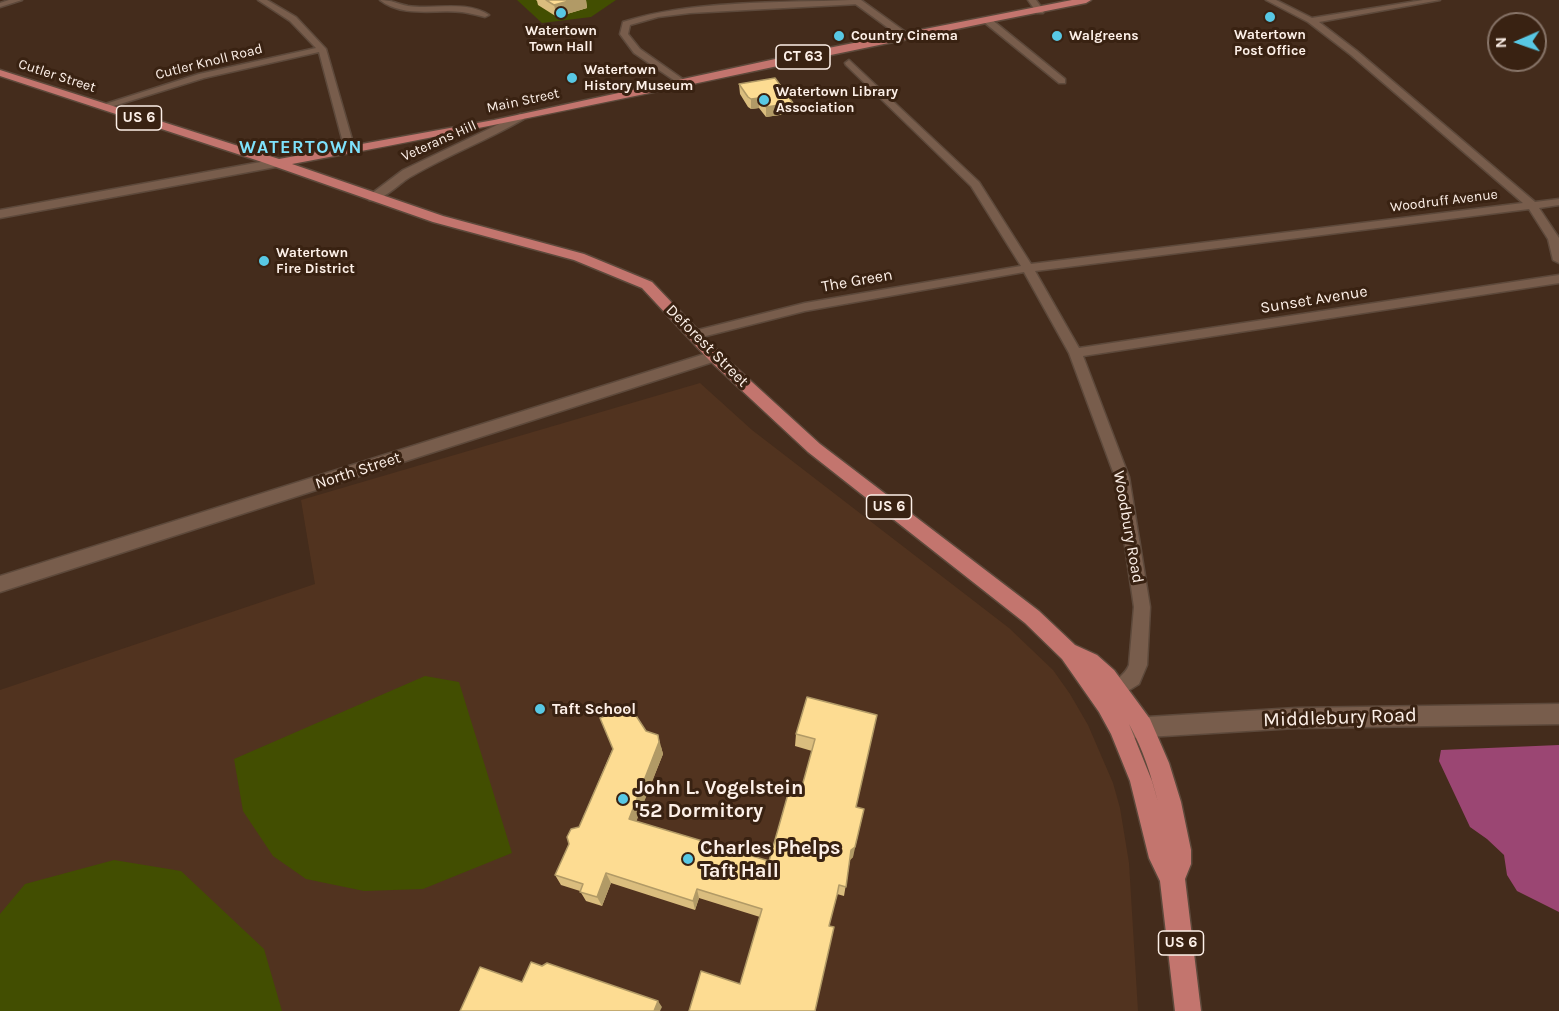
<!DOCTYPE html>
<html>
<head>
<meta charset="utf-8">
<style>
	body { margin:0 }
	#map { position:relative; width:1559px; height:1011px; overflow:hidden; background:#442c1c; font-family:Karla,sans-serif }
	canvas { display:block }
	.north { position:absolute; left:1487px; top:12px; width:60px; height:60px; box-sizing:border-box; background:#392212; border:2px solid #877468; border-radius:50%; rotate:268deg; font-size:16px; font-weight:700; line-height:24px; text-align:center; color:#fdf0e8 }
	.north::after { content:''; display:block; margin:auto; width:21px; height:27px; background:#58c8e4; clip-path:polygon(50% 0,100% 100%,50% 72%,0 100%) }
</style>
</head>
<body>
<div id="map">
<canvas width="1559" height="1011"></canvas>
<div class="north">N</div>
</div>
<script>
const ctx = document.querySelector('canvas').getContext('2d');
ctx.lineJoin = 'round';
function fill(path, color) { ctx.fillStyle = color; ctx.fill(path, 'evenodd'); }
function strokePath(path, color, width, dash) { ctx.strokeStyle = color; ctx.lineWidth = width; ctx.lineCap = dash ? 'butt' : 'round'; ctx.setLineDash(dash || []); ctx.stroke(path); }
function label(font, color, halo, rows, align = 'center') {
  ctx.font = font + ' Karla,sans-serif'; ctx.lineWidth = 6; ctx.setLineDash([]); ctx.textBaseline = 'middle'; ctx.strokeStyle = halo; ctx.fillStyle = color; for (const [text, x, y, turn = 0] of rows) {
    ctx.save(); ctx.translate(x, y); ctx.rotate((+turn || 0) * Math.PI / 180); ctx.textAlign = isNaN(turn) ? turn : align; if (halo) ctx.strokeText(text, 0, 0); ctx.fillText(text, 0, 0); ctx.restore();
  }
}
const built = new Path2D(`
	M700,383L752,430L1009,628L1053,670L1070,694L1088,725L1113,783L1120,808L1129,863L1138,1011H0V690L315,584L301,500Z`);
const green = new Path2D(`
	M517,0H616L591,17L542,23Z
	M425,676L459,682L512,853L423,889L364,891L306,879L273,856L243,811L234,759Z
	M114,860L181,871L264,949L282,1011H0V914L25,884Z`);
const water = new Path2D(`
	M1559,745V912L1517,891L1507,875L1504,855L1487,839L1470,827L1439,761L1441,750Z`);
const minor = new Path2D(`
	M9,0H22L0,7V3Z
	M258,0H267L296,17L326,49L355,150L354,152L345,150L319,52L204,78L104,109L99,106L199,74L316,48L290,21Z
	M380,0C391,0 398,4 408,6C434,10 466,0 489,15L485,17C477,15 470,13 462,12C435,9 403,18 380,0Z
	M850,0L863,2L859,4L690,13L658,17L630,25L628,34L640,49L684,80L685,82L681,85L634,53L620,34L623,22C690,0 779,3 850,0Z
	M1028,0H1036L1044,11L1043,13H1037Z
	M1266,0H1276L1312,18L1423,0H1440L1319,22L1357,51L1535,202L1559,199V205L1539,208L1559,238V263L1553,260L1548,239L1529,209L1035,271L1079,348L1559,275V283L1083,356L1129,477L1150,607L1147,665L1139,684L1118,697L1112,695L1109,689C1114,679 1125,676 1129,665L1134,607L1115,477L1069,353L1024,272L805,311L694,339L688,335L690,332L805,303L1021,266L971,186L846,65L845,63L849,60L979,182L1031,264L1523,203L1351,55L1308,22Z
	M985,19H991L1065,79V83H1059L985,23Z`);
const tertiary = new Path2D(`
	M714,351L722,356L719,360L0,592V576Z
	M1559,704V724L1296,728L1131,738L1123,735L1120,728L1123,721L1131,718L1296,708Z`);
const secondary = new Path2D(`
	M850,0H861L911,36L902,38Z
	M520,114L524,115V119C488,140 448,155 412,176C400,182 382,203 369,200L367,197L403,170Z
	M277,159L281,160V166L0,218V210Z`);
const primary = new Path2D(`
	M1072,0H1091L1086,3C821,55 558,115 292,164L443,216L584,254L652,282L719,352L820,444L1039,611L1075,645L1097,655L1114,670L1150,719L1169,763L1181,802L1191,850V864L1185,879L1201,1011H1175L1160,881L1149,858L1130,781L1111,734L1099,712L1062,659L1025,623L808,452L709,360L642,288L574,260L433,222L262,162L0,76V70L279,159L494,120L803,53ZM1129,724C1143,749 1151,775 1158,802L1152,781Z`);
const wall = new Path2D(`
	M536,0H586L587,8L557,17L538,5L537,1Z
	M739,84L793,103V113L766,117L759,108L751,109L748,107L740,94Z
	M807,697L856,807L853,857L850,860L844,896L837,894L835,904L740,984L760,917L699,898L695,910L611,883L602,906L586,901L580,891L561,885L555,875L579,827L612,750L646,731L661,747L663,754L636,821L769,861L801,790L812,751L795,746L796,734Z`);
const shadedWall = new Path2D(`
	M572,0H586L587,8L557,17L554,5Z
	M759,98V108L751,109V99Z
	M793,103V113L766,117V107Z
	M658,735L663,754L633,830L629,819Z
	M864,809L853,857L849,860L851,850Z
	M606,873L611,883L602,906L597,897Z
	M697,889L699,898L695,910L693,901Z
	M658,1001L662,1007L660,1011H654Z`);
const building = new Path2D(`
	M546,0H572L554,5Z
	M775,78L793,103L766,107L759,98L751,99L748,97L739,84Z
	M807,697L877,715L856,807L864,809L855,847L851,850L846,887L839,885L837,895L829,926L834,927L815,1011H689L701,971L740,984L762,909L697,889L693,901L606,873L597,897L580,892L583,884L555,875L569,844L567,837L571,829L579,827L613,749L600,718L629,705L646,731L658,735L659,742L629,819L769,861L790,787L801,790L815,739L796,734Z
	M531,962L542,966L547,963L658,1001L654,1011H460L480,967L522,982Z`);
const markers = [
	[561,13,6,"#58c8e4"],
	[1270,17,6,"#58c8e4"],
	[839,36,6,"#58c8e4"],
	[1057,36,6,"#58c8e4"],
	[572,78,6,"#58c8e4"],
	[764,100,6,"#58c8e4"],
	[264,261,6,"#58c8e4"],
	[540,709,6,"#58c8e4"],
	[623,799,6,"#58c8e4"],
	[688,859,6,"#58c8e4"]
];
const farPoinames = [
	["Watertown",561,31,"center"],
	["Town Hall",561,47,"center"],
	["Watertown",1270,35,"center"],
	["Post Office",1270,51,"center"],
	["Country Cinema",851,36],
	["Walgreens",1069,36],
	["Watertown",584,70],
	["History Museum",584,86],
	["Watertown Library",776,92],
	["Association",776,108],
	["Watertown",276,253],
	["Fire District",276,269]
];
const farStreetnames = [
	["Cutler Knoll Road",209,62,-14],
	["Cutler Street",57,76,18],
	["Main Street",523,101,-12],
	["Veterans Hill",439,141,-24],
	["Woodruff Avenue",1444,201,-7]
];
const shields = [
	[803,57,54],
	[139,118,45],
	[889,507,45],
	[1181,943,45]
];
const shieldNames = [
	["CT 63",803,57],
	["US 6",139,118],
	["US 6",889,507],
	["US 6",1181,943]
];
const streetNames = [
	["The Green",857,281,-10],
	["Sunset Avenue",1314,300,-9],
	["Deforest Street",707,346,45],
	["North Street",358,471,-18],
	["Woodbury Road",1128,527,80]
];
const poiNames = [
	["Taft School",552,709]
];
const farDistrictnames = [
	["WATERTOWN",301,148]
];
const nearStreetnames = [
	["Middlebury Road",1340,718,-2]
];
const nearPoinames = [
	["John L. Vogelstein",635,788],
	["'52 Dormitory",635,811],
	["Charles Phelps",700,848],
	["Taft Hall",700,871]
];
fill(built, '#51331f');
fill(green, '#424e01');
fill(water, '#9b4673');
strokePath(minor, '#5d493b', 3);
strokePath(tertiary, '#5d493b', 3);
strokePath(secondary, '#5d493b', 3);
strokePath(primary, '#5d493b', 3);
fill(minor, '#785d4c');
fill(tertiary, '#785d4c');
fill(secondary, '#785d4c');
fill(primary, '#c3756e');
fill(wall, '#dabd7e');
fill(shadedWall, '#b19a66');
fill(building, '#fddc92');
strokePath(building, '#b19a66', 1.5);
for (const [x, y, r, color] of markers) { const dot = new Path2D(); dot.arc(x, y, r, 0, 2 * Math.PI); ctx.fillStyle = color; ctx.fill(dot); strokePath(dot, '#392212', 2); }
label('bold 14px', '#fdf0e8', '#392212', farPoinames, 'left');
label('14px', '#fdf0e8', '#392212', farStreetnames);
for (const [x, y, w] of shields) { const box = new Path2D(); box.roundRect(x - w / 2, y - 12, w, 24, 4.5); ctx.fillStyle = '#392212'; ctx.fill(box); strokePath(box, '#fdf0e8', 1.5); }
label('bold 15px', '#fdf0e8', null, shieldNames);
label('16px', '#fdf0e8', '#392212', streetNames);
label('bold 16px', '#fdf0e8', '#392212', poiNames, 'left');
ctx.letterSpacing = '1.5px';
label('bold 18px', '#7ee2fc', '#392212', farDistrictnames);
ctx.letterSpacing = '0px';
label('20px', '#fdf0e8', '#392212', nearStreetnames);
label('bold 20px', '#fdf0e8', '#392212', nearPoinames, 'left');
</script>
</body>
</html>
